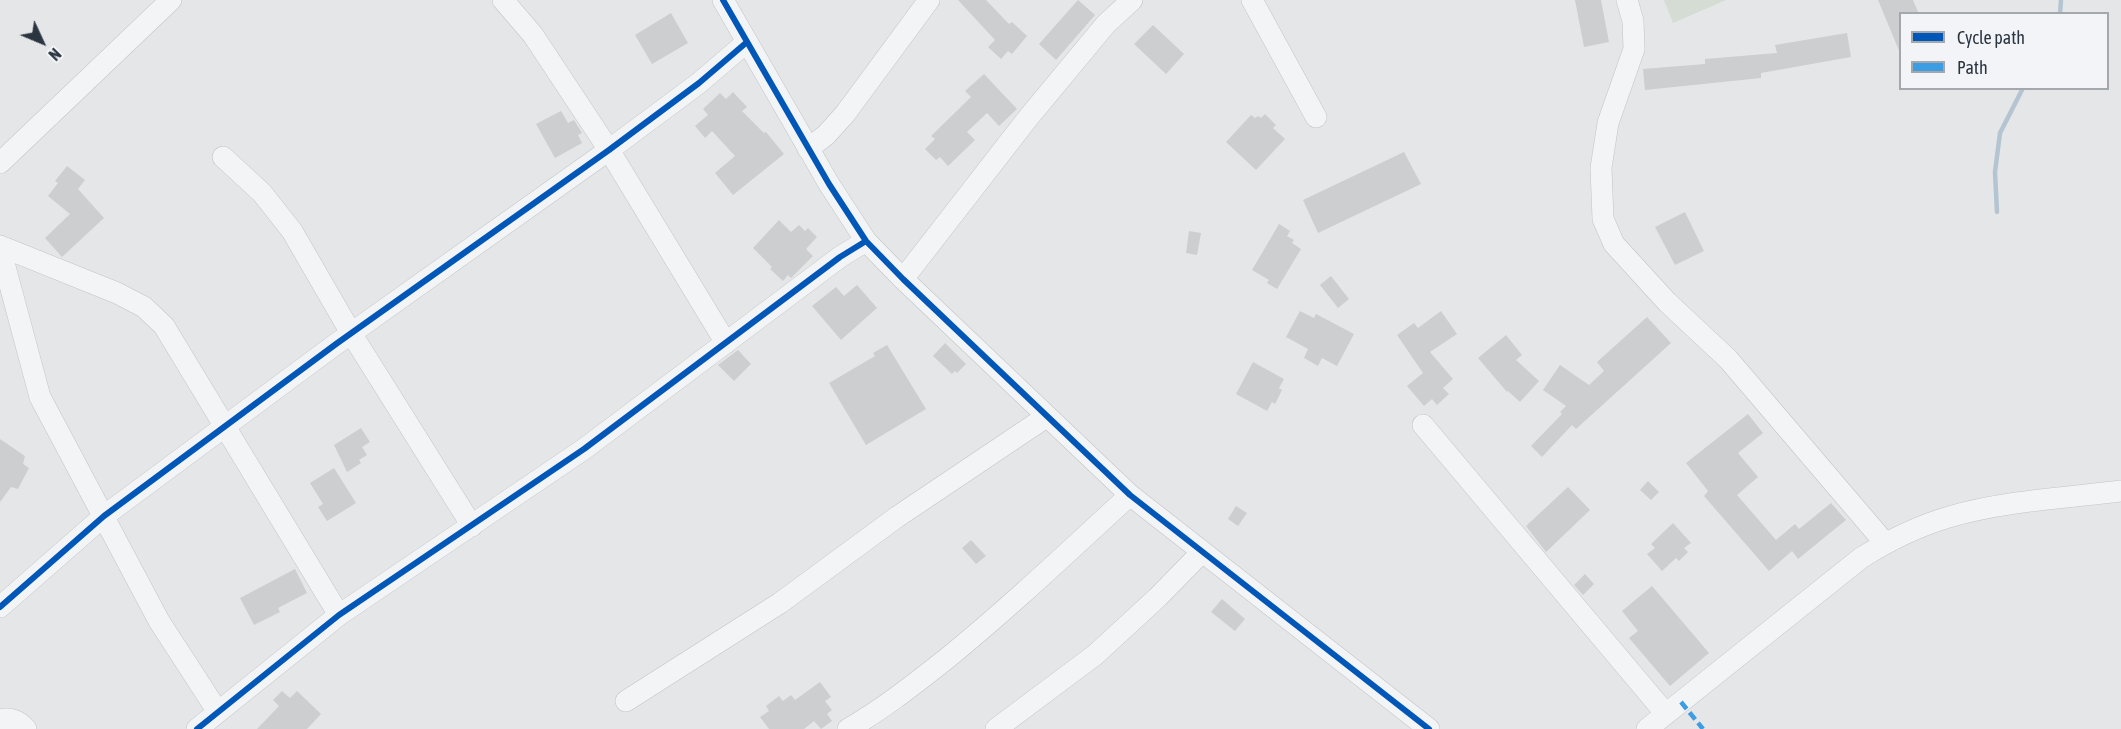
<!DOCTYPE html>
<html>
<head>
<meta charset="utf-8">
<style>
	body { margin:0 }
	#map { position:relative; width:2121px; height:729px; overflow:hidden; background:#e4e6e8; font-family:"Asap Condensed",sans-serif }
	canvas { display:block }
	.legend { position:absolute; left:1899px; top:12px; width:210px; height:78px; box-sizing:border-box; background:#f2f4f7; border:2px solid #a2a8ae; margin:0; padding:8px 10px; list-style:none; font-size:18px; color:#2b3540 }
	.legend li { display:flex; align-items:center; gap:12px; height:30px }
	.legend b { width:30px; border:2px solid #a2a8ae }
	.north { position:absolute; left:12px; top:12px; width:60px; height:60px; -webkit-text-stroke:4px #f2f4f7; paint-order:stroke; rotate:134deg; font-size:16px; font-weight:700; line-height:24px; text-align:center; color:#2b3540 }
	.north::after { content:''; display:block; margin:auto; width:21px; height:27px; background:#2b3540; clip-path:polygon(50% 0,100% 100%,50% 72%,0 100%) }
</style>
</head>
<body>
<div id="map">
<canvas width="2121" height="729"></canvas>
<ul class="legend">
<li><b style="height:8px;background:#0057b8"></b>Cycle path</li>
<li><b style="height:8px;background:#3d9de3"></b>Path</li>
</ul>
<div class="north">N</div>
</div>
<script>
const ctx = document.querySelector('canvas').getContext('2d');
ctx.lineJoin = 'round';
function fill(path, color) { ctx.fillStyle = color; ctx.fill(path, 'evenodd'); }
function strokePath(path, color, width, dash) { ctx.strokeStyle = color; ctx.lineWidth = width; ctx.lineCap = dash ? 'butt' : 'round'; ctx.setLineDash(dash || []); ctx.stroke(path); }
const green = new Path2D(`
	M1664,0H1726L1673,23Z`);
const stream = new Path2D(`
	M2060,14L2061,0
	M1997,212L1995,172L2000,133L2023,88`);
const building = new Path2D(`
	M958,0H986L1009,24L1012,22L1027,36L1012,54L1008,51L1001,59L988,47L995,40Z
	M1078,0L1095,15L1056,60L1039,44Z
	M1575,0H1601L1609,42L1584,47Z
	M1878,0H1913L1919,14H1900V53Z
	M671,13L688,43L652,64L635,35Z
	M1153,25L1184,54L1166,74L1134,44Z
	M1847,33L1851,57L1761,73V78L1645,90L1643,69L1705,64V59L1777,53L1775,45Z
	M984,74L1017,109L999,126L987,113L967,132L975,140L948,166L940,157L936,160L925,149L935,139L931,136L971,97L965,91Z
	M733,92L747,107L742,111L764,133L766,132L784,154L733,195L715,173L735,156L712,131L705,138L695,126L708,115L703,109L720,93L726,99Z
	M561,111L568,123L574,120L582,133L578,135L582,143L555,158L536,124Z
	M1265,114L1276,125L1273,128L1285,139L1256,170L1226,142L1251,115L1255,118L1258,116L1261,118Z
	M1404,152L1421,184L1318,233L1303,200Z
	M67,166L85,180L78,189L104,218L62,257L45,238L70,214L48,196L58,183L55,181Z
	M1685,212L1704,251L1675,265L1655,227Z
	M779,220L791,232L799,225L805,231L808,228L817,237L806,249L813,256L791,278L788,275L783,281L770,269L772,267L753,248Z
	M1279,224L1290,231L1287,236L1294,240L1292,243L1301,249L1277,289L1267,283L1269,280L1252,270Z
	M1189,231L1201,233L1197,255L1186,253Z
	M1331,276L1349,299L1338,308L1320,285Z
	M857,285L877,308L841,340L812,306L836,287L844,296Z
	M1300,311L1314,318L1316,314L1354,334L1337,366L1322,358L1318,366L1304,358L1308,349L1286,337Z
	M1441,311L1457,334L1430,352L1453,379L1443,388L1449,394L1437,405L1432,399L1424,406L1407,386L1423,373L1397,335L1414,323L1418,328Z
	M1647,317L1671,343L1576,429L1572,425L1542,457L1531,446L1562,414L1560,412L1566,406L1543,390L1560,365L1589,385L1604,371L1597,362Z
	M1506,335L1522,355L1516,360L1539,381L1520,402L1508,391L1507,392L1478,358Z
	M945,343L966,364L957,373L955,371L952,374L933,356Z
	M887,345L926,409L866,445L829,383L875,356L873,353Z
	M738,350L751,364L734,381L718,365Z
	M1253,362L1284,379L1279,388L1282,390L1275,404L1272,402L1267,411L1236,394Z
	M1748,414L1763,433L1738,453L1758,477L1737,495L1776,540L1795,524L1799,529L1831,503L1846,520L1798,559L1792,551L1769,571L1704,496L1708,491L1686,463Z
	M361,428L370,442L362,447L367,455L359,460L361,463L347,472L334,445Z
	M0,439L25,456L23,464L29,468L18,489L11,487L0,502Z
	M334,468L356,503L327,521L318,507L323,504L310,483Z
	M1648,481L1659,492L1651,500L1640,490Z
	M1568,487L1590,510L1546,552L1526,526Z
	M1236,506L1247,513L1238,526L1228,519Z
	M1673,523L1691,543L1684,548L1688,552L1679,561L1676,558L1662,571L1647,554L1655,548L1651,544Z
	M971,540L986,556L976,564L962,548Z
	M295,569L307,593L278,608L280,612L254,625L240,598Z
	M1585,574L1594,584L1583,595L1574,585Z
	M1652,586L1709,653L1670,686L1629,638L1638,631L1622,611Z
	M1222,599L1245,619L1235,631L1211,612Z
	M820,682L831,697L825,701L832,710L827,714L832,721L821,729L814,721L804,729H769L760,717L769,711L766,706L779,696L783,701L791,695L795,700Z
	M282,691L290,698L297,691L321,714L307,729H257L279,706L273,700Z`);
const minor = new Path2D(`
	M503,0L533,35L609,150L726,343
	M723,0L829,184L866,241L903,279L1130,495L1429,729
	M1252,0L1316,117
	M1627,0L1633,21L1634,49L1608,123L1601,168L1603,219L1614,244L1667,302L1728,359L1885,543
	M808,149L826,135L845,114L929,0
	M223,157L262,193L292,231L351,333L472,526
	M0,163L171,0
	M0,246L117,293L144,307L164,326L339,615
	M0,248L40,397L159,621L218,712
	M903,279L1028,118L1106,24L1132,0
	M1423,425L1666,714
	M0,607L104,516L336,344L609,150L699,83L747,42
	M626,701L780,603L897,517L1046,417
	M0,720C10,717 19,721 26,729
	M197,729L339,615L584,449L840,257L866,241
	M848,729C883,709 913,685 945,660C1009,608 1069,551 1130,495
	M996,729L1095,655L1158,597L1202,552
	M1647,729L1861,558C1888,541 1918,526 1949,517C2004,501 2064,498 2121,491`);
const quiet = new Path2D(`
	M1681,702L1703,729`);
const cycleway = new Path2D(`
	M723,0L829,184L866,241L903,279L1130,495L1429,729
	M0,607L104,516L336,344L609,150L699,83L747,42
	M197,729L339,615L584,449L840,257L866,241`);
fill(green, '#d5dcd4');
strokePath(stream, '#b4c5d1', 4.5);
fill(building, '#ccced0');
strokePath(minor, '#c2c4c6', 22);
strokePath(minor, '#f3f4f5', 21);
strokePath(quiet, '#3d9de3', 4.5, [9, 4.5]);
strokePath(cycleway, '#0057b8', 6);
</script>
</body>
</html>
